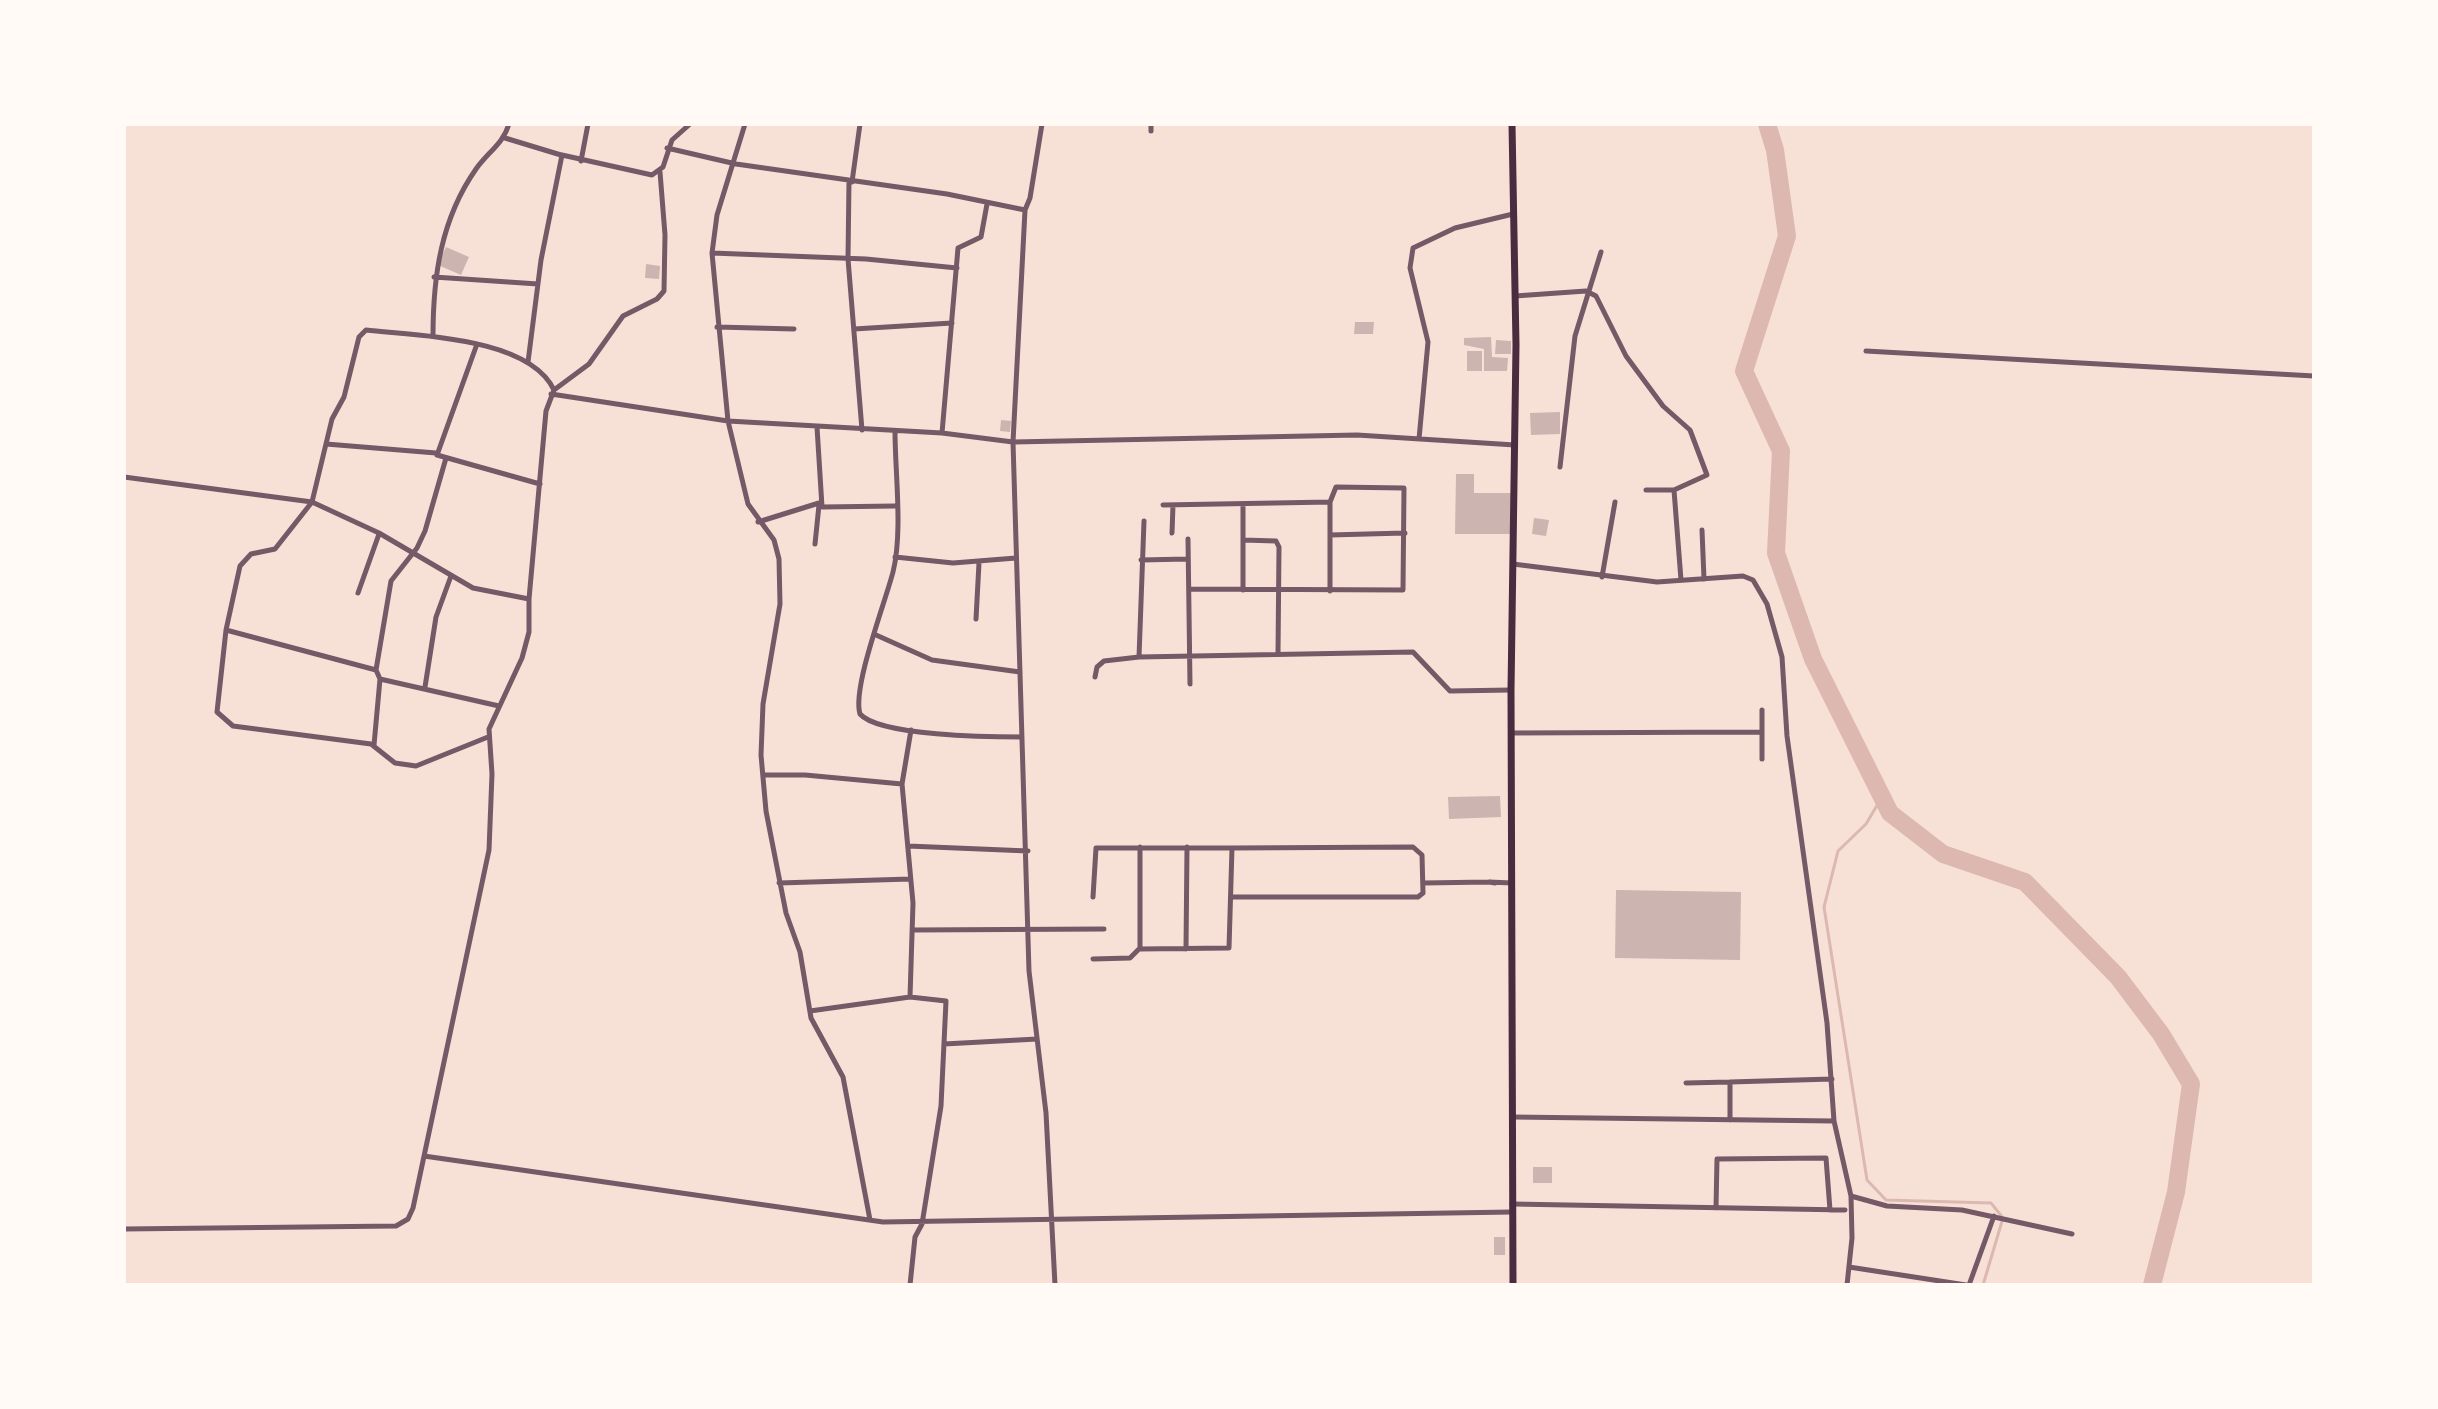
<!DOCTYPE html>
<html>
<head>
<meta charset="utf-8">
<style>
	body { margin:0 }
	#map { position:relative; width:2438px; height:1409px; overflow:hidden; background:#f7e1d7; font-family:"Asap Condensed",sans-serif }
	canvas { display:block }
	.frame { position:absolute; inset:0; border:126px solid #fffaf5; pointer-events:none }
</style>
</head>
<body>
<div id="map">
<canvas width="2438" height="1409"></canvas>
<div class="frame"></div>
</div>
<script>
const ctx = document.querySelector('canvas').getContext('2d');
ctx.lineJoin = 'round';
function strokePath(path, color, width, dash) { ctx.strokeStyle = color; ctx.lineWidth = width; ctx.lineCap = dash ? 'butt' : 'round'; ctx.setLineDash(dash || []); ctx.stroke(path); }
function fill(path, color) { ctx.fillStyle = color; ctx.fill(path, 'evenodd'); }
const stream = new Path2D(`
	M1882,797L1866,824L1838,851L1824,907L1867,1180L1886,1200L1991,1203L2003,1218L1983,1285`);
const river = new Path2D(`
	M1767,124L1775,150L1787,236L1744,371L1781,451L1776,553L1813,659L1890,813L1943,854L2025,882L2118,977L2161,1034L2191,1084L2176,1192L2152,1285`);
const building = new Path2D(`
	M446,247L469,257L461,275L438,265Z
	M646,264L660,266L659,279L645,278Z
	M1355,322H1374L1373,334H1354Z
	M1491,337L1492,357L1508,358L1507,371H1484V349L1464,345V338Z
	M1496,340L1511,341V354H1495Z
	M1467,351H1482V371H1467Z
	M1560,412V434L1531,435L1530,413Z
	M1001,420L1011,421L1010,432L1000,431Z
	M1456,474H1474V493H1511L1510,534H1455Z
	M1534,518L1549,520L1546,536L1532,534Z
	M1500,796L1501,817L1449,819L1448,797Z
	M1616,890L1741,892L1740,960L1615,958Z
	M1533,1167H1552V1183H1533Z
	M1494,1237H1505V1255H1494Z`);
const minor = new Path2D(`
	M745,124L717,215L712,253L728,421L748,504L774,540L779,559L780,604L763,704L761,755L766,811L786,913L800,952L811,1018L843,1077L870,1220
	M1042,124L1030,198L1025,210L1013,442L1029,971L1046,1113L1055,1285
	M1151,124V131
	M505,138L561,155
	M667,148L736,164L947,194L1025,210
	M581,161L588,124
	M849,181L848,259L862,430
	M852,182L860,124
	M712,253L866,259L957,268
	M434,277L538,284
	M1515,296L1586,291L1596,296L1626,356L1663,406L1690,430L1707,475L1674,490H1646
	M717,327L794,329
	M854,329L952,323
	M433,336C433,276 441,219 476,169C488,152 503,144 509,124
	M477,344L437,455L540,484
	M1866,351L2314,376
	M528,362L541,260L562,155L652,175L663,167L672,140L690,124
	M554,390L589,364L623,316L657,299L664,291L665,235L660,172
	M551,394L728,421L942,433L1013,442L1357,435L1515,445
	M817,427L822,507L895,506
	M895,431C895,473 903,532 893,572C885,603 852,688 860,714C879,736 991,737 1022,737
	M942,433L958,248L981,237L987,204
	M1419,439L1428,342L1410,268L1413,248L1455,228L1513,214
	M326,444L436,453
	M1560,467L1575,336L1601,252
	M124,477L312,502L379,533L473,588L529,599
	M1674,490L1681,580
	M1330,502V591
	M1163,505L1330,502L1336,487L1404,488L1403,590L1189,589
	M1243,506V540
	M758,522L819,503
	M1702,530L1704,579
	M1172,533L1173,505
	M1330,535L1405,533
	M1188,539L1190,684
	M815,544L819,505
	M895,557L953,563L1016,558
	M1141,560L1187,559
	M1513,564L1657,582L1743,576L1753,580L1767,604L1782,657L1787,736L1827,1023L1834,1121L1851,1196L1852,1238L1847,1285
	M1602,577L1615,502
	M1243,590V540L1276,541L1279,547L1278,654
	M358,593L379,534
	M976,619L979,563
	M226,630L376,670
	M876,635L932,660L1020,672
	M1139,657L1144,521
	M1095,677L1097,667L1104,661L1139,657L1413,652L1450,691L1511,690
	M380,679L499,706
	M425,687L436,617L451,576
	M1762,710V759
	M1511,733L1761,732
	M374,745L380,679L376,670L391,581L417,548L425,531L446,458
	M764,775H805L902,784
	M908,846L1028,851
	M1140,847V949L1229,948L1232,848L1413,847L1422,855L1423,893L1418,897H1232
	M779,883L910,879
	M1423,883L1489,882
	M1495,883L1489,882L1512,883
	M1093,897L1096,848H1232
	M913,930L1104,929
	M1186,949L1187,847
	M1093,959L1130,958L1139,949
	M810,1011L910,997
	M944,1044L1037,1039
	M1730,1082L1832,1079
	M1686,1083L1730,1082V1120
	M1512,1117L1834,1121
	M424,1156L883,1222L1512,1212
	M1851,1196L1887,1206L1962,1210L2072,1234
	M1512,1204L1845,1210
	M1716,1208L1717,1159L1826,1158L1830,1210
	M124,1229L396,1226L408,1219L413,1208L489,850L492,774L489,729L522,658L529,632V599L546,411L554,390C529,337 418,336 366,330L359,337L344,397L332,419L312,502L275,549L251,554L240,566L226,630L217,712L233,726L371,744L395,763L416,766L488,737
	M1849,1267L1966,1285
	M910,1285L915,1237L922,1224L941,1106L946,1001L910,997L913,903L902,784L911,730
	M1969,1285L1994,1216`);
const secondary = new Path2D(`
	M1512,124L1516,345L1511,690L1513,1285`);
strokePath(stream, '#dcb8b0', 3);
strokePath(river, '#dcb8b0', 18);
fill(building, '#ccb4b1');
strokePath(minor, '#755966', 5);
strokePath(secondary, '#4a2c40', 7);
</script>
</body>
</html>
